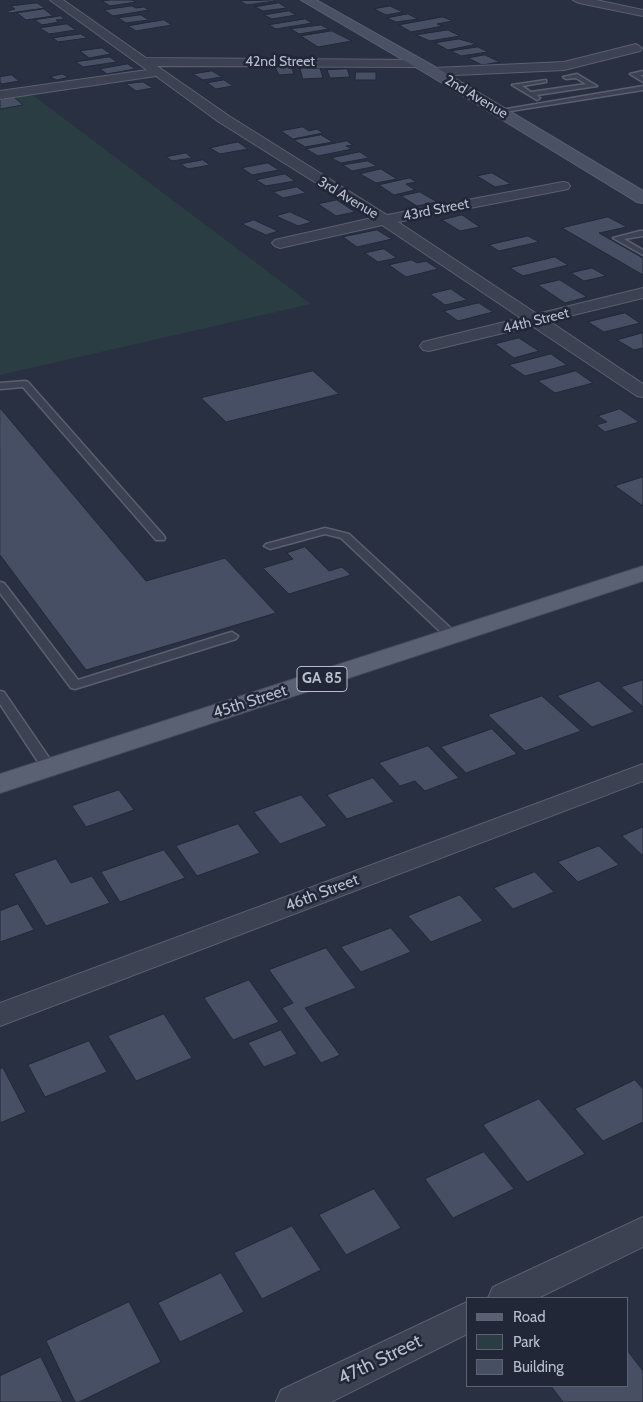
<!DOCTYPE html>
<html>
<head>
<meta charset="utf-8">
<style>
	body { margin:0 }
	#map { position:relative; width:643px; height:1402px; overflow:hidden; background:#283042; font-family:Cabin,sans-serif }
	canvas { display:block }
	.legend { position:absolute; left:466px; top:1297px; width:162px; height:90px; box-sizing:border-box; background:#212737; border:1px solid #5e6373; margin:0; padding:6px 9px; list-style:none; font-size:15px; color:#b9becc }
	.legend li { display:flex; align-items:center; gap:10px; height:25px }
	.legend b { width:25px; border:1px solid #5e6373 }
</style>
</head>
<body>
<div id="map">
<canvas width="643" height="1402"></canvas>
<ul class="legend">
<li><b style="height:6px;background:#5a6172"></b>Road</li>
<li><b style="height:14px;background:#2a3d43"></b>Park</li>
<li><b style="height:14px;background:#474f64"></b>Building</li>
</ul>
</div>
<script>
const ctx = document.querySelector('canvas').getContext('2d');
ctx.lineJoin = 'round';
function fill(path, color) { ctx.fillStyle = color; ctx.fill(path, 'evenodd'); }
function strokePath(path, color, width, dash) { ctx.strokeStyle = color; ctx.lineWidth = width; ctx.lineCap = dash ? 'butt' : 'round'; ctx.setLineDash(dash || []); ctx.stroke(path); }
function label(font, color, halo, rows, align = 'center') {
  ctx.font = font + ' Cabin,sans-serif'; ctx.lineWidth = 5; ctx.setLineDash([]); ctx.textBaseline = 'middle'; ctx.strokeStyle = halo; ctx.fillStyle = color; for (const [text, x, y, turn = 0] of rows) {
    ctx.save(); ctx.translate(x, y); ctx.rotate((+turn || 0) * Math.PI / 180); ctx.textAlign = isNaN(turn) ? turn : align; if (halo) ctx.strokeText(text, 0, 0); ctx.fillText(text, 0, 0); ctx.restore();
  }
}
const green = new Path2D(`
	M30,93L311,304L0,375V98Z`);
const building = new Path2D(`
	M111,0H132L136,2L110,6L102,1Z
	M274,0L275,1L247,5L240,1Z
	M37,3L45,8L10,13L7,11L15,9L11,6Z
	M279,3L287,8L263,11L255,7Z
	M132,6L136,8L144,7L149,10L113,16L104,10Z
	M390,6L403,12L386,15L374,9Z
	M44,9L53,16L26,20L17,13Z
	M289,11L296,15L272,19L264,15Z
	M408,14L418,19L396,22L387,18Z
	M141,15L149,20L126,23L118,18Z
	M61,16L64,19L56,20L59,22L42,25L35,20Z
	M443,17L453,21L437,24L443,26L411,32L399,25Z
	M305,19L312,23L276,29L269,25Z
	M164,20L172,25L136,31L128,26Z
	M67,24L76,30L49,34L40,28Z
	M321,25L329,29L299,34L291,29Z
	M448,30L460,36L430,41L416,35Z
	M332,31L352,41L318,47L301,36Z
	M81,34L87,38L58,42L53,38Z
	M459,39L477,44L448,50L435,43Z
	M478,47L488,52L461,56L451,51Z
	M102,48L111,54L89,58L80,51Z
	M485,55L500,62L482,65L468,58Z
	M110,57L117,62L83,67L76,62Z
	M128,64L135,69L107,74L100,69Z
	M291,66L294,74L279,75L275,67Z
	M300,68H320L323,78L303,79Z
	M347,69L350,77L330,78L327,70Z
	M212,71L222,77L203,80L193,74Z
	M356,72H376V80H355Z
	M62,74L69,77L57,80L50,77Z
	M12,75L19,81L2,84L0,82V77Z
	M224,80L233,86L216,89L207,83Z
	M143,82L153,88L136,91L126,84Z
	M14,97L23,105L0,109V100Z
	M303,127L309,131L317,129L323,133L293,139L281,131Z
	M321,135L333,142L305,147L294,140Z
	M347,141L353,145L346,146L352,149L318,156L306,149Z
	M238,142L248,149L220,154L210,148Z
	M360,152L369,158L341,163L331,158Z
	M186,153L192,158L172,161L166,157Z
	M203,160L210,165L188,169L181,164Z
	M368,161L377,166L352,171L343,165Z
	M268,163L279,170L252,175L242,168Z
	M381,169L397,179L376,183L360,174Z
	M492,173L511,184L495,187L477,176Z
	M285,174L295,181L266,186L256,180Z
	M410,178L416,182L406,184L415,190L394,195L379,185Z
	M297,187L306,193L283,198L273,192Z
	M420,192L437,202L417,206L401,196Z
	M337,200L355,212L336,216L318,204Z
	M290,212L312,222L298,226L276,216Z
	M462,215L480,227L460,231L442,220Z
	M608,217L627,227L599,233L643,258V275L562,228Z
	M254,220L278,231L266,235L242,224Z
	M377,230L392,239L357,247L343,237Z
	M528,236L539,242L499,251L489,245Z
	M384,249L397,258L378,262L365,253Z
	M555,257L568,265L523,276L510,268Z
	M412,260L417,263L426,261L438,269L406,277L389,265Z
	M592,268L606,276L584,281L571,273Z
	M560,280L587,297L565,303L538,285Z
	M451,289L467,300L445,305L430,294Z
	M479,303L493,312L458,321L444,311Z
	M625,313L640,323L604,332L588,322Z
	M643,333V348L634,350L617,340Z
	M519,338L539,351L514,358L495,344Z
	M551,354L567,365L525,376L509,365Z
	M313,371L339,394L226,422L201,398Z
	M576,371L593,383L555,393L538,381Z
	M0,408L146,581L225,558L276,613L86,670L0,555Z
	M620,409L639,422L605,432L596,425L607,422L598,416Z
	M643,477V506L615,486Z
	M305,547L329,571L342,567L351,575L289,594L263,568L293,559L287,553Z
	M643,680V707L621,687Z
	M599,681L634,712L592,727L557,696Z
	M542,696L581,731L525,751L488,715Z
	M492,729L517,754L466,773L441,747Z
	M428,746L459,778L425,791L415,781L400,786L379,763Z
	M373,778L394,802L347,819L327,795Z
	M119,790L134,810L86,827L72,806Z
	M301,795L327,826L280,844L254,812Z
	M238,824L260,853L197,876L176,846Z
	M643,827V856L622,836Z
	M599,846L619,865L578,882L558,862Z
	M164,850L185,878L120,902L101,872Z
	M56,859L71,883L92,876L110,903L46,926L14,874Z
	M535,872L554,892L513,909L494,888Z
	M460,895L483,921L431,942L408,916Z
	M18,904L34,930L0,942V911Z
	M391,928L411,952L361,972L341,947Z
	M326,948L356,988L305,1008L340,1055L321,1063L282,1008L293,1003L269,970Z
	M249,980L279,1022L233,1040L204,998Z
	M164,1014L192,1058L136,1081L108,1036Z
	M281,1030L297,1054L264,1067L248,1043Z
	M89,1041L107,1072L45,1097L28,1065Z
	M3,1068L26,1112L0,1123V1069Z
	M635,1080L643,1089V1122L603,1141L575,1109Z
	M539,1099L585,1154L527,1182L483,1125Z
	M484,1152L514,1189L453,1218L425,1179Z
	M374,1189L401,1228L346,1255L319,1215Z
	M292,1226L321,1270L262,1299L234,1253Z
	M221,1273L244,1312L180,1342L158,1303Z
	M129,1302L161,1362L79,1402H75L46,1341Z
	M627,1350L643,1371V1402H563L551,1386H627Z
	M41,1357L63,1402H0V1376Z`);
const service = new Path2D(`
	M643,71V75H640L643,77V82L630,74Z
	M577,74L597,86L537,95L540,98L537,100L512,85L546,80V82L522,86L531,92L586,84L576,78L566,79L563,77Z
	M643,86V90L498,113L495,111Z
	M640,231H643V236L624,239L643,250V255L613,238Z
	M25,381L28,382L164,536L165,538L164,540H156L23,387L0,389V383Z
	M325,528L349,534L456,633L458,636L456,639H448L341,538L325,534L270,549L264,546L266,544Z
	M0,582L4,583L78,680L228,633L232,632L238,636L236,639L75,689L71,688L0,593Z
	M0,691L4,692L54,765L56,768L54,771H44L0,704Z`);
const minor = new Path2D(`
	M50,0H63L146,58L419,60L421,63L415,67L157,66L229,116L387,215L563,182L568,183L570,186L568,189L563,190L398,222L537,314L643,288V298L549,321L643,384V397L637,396L532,326L429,351L423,350L420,346L423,342L521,318L382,225L280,248L275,246L272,243L275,240L372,218L219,122L156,76L0,99V91L147,70Z
	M573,0H596L643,10V16L579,3Z
	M636,44L642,48L640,51L564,70L434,76L428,72L434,68L564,62Z
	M643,764V781L0,1026V1003Z
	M643,1217V1247L538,1298H488L493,1287Z
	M467,1302V1334L331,1402H276L281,1390Z`);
const secondary = new Path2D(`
	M301,0H316L439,69L643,191V203L637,202L429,75Z`);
const primary = new Path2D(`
	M643,566V581L0,793V774Z`);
const farStreetnames = [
	["42nd Street",280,62],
	["2nd Avenue",476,97,31],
	["3rd Avenue",348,198,31],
	["43rd Street",436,210,-11],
	["44th Street",536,321,-14]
];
const shields = [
	[322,679,50]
];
const shieldNames = [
	["GA 85",322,679]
];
const streetNames = [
	["45th Street",250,702,-18],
	["46th Street",322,893,-21]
];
const nearStreetnames = [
	["47th Street",380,1360,-26]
];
fill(green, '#2a3d43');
fill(building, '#474f64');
strokePath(building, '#232939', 1);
strokePath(service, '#5a606f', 3);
strokePath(minor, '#5a606f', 2);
strokePath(secondary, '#5a606f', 2);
strokePath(primary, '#464b5b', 2);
fill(service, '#3c4252');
fill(minor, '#3c4252');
fill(secondary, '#4a5165');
fill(primary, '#5a6172');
label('14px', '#b9becc', '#212737', farStreetnames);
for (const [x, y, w] of shields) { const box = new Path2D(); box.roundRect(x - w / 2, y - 12.5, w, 25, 4); ctx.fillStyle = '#212737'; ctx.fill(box); strokePath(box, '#b9becc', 1); }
label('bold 15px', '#b9becc', null, shieldNames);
label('16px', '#b9becc', '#212737', streetNames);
label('19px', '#b9becc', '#212737', nearStreetnames);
</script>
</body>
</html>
